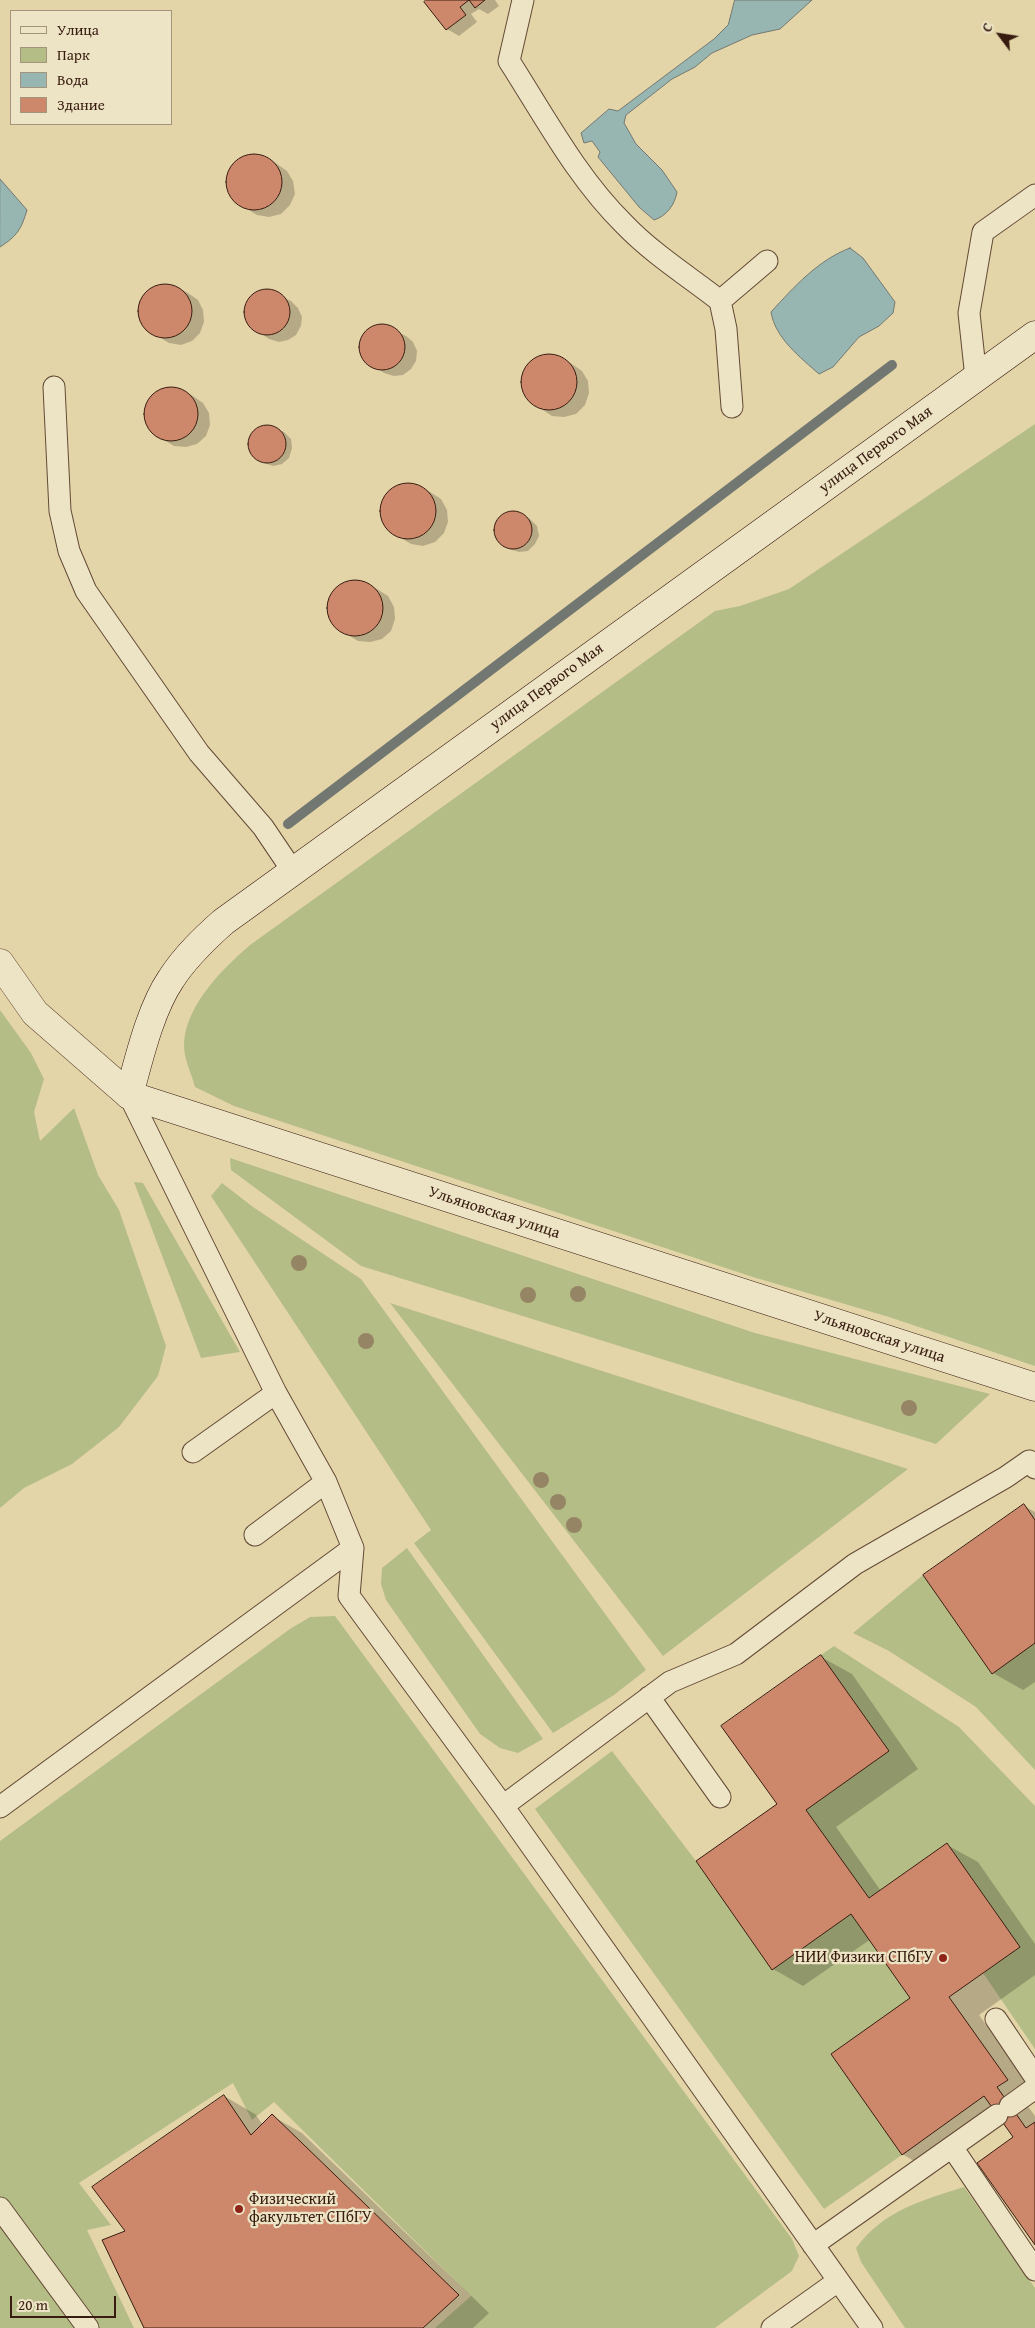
<!DOCTYPE html>
<html>
<head>
<meta charset="utf-8">
<style>
	body { margin:0 }
	#map { position:relative; width:1035px; height:2328px; overflow:hidden; background:#e4d5a8; font-family:"Gentium Book Plus",serif }
	canvas { display:block }
	.legend { position:absolute; left:10px; top:10px; width:162px; height:115px; box-sizing:border-box; background:#ede4c6; border:1px solid #a5947d; margin:0; padding:6px 9px; list-style:none; font-size:15px; color:#381c10 }
	.legend li { display:flex; align-items:center; gap:10px; height:25px }
	.legend b { width:25px; border:1px solid #a5947d }
	.north { position:absolute; left:975px; top:10px; width:50px; height:50px; -webkit-text-stroke:4px #ede4c6; paint-order:stroke; rotate:301deg; font-size:14px; font-weight:700; line-height:20px; text-align:center; color:#381c10 }
	.north::after { content:''; display:block; margin:auto; width:18px; height:22px; background:#381c10; clip-path:polygon(50% 0,100% 100%,50% 72%,0 100%) }
	.scale { position:absolute; left:10px; top:2296px; width:106px; height:22px; box-sizing:border-box; border:2px solid #381c10; border-top:0; padding-left:6px; font-size:15px; line-height:18px; white-space:nowrap; color:#381c10; -webkit-text-stroke:4px #ede4c6; paint-order:stroke }
</style>
</head>
<body>
<div id="map">
<canvas width="1035" height="2328"></canvas>
<ul class="legend">
<li><b style="height:6px;background:#ede4c6"></b>Улица</li>
<li><b style="height:14px;background:#b5bd86"></b>Парк</li>
<li><b style="height:14px;background:#98b6b1"></b>Вода</li>
<li><b style="height:14px;background:#cd886c"></b>Здание</li>
</ul>
<div class="north">С</div>
<div class="scale">20 m</div>
</div>
<script>
const ctx = document.querySelector('canvas').getContext('2d');
ctx.lineJoin = 'round';
function fill(path, color) { ctx.fillStyle = color; ctx.fill(path, 'evenodd'); }
function strokePath(path, color, width, dash) { ctx.strokeStyle = color; ctx.lineWidth = width; ctx.lineCap = dash ? 'butt' : 'round'; ctx.setLineDash(dash || []); ctx.stroke(path); }
function label(font, color, halo, rows, align = 'center') {
  ctx.font = font + ' "Gentium Book Plus",serif'; ctx.lineWidth = 4.5; ctx.setLineDash([]); ctx.textBaseline = 'middle'; ctx.strokeStyle = halo; ctx.fillStyle = color; for (const [text, x, y, turn = 0] of rows) {
    ctx.save(); ctx.translate(x, y); ctx.rotate((+turn || 0) * Math.PI / 180); ctx.textAlign = isNaN(turn) ? turn : align; if (halo) ctx.strokeText(text, 0, 0); ctx.fillText(text, 0, 0); ctx.restore();
  }
}
const green = new Path2D(`
	M1035,424V1366L889,1317L753,1277L234,1106L195,1087C192,1075 184,1059 184,1046C184,1007 222,969 250,945L715,611L740,606L789,589Z
	M0,1010L31,1053L44,1079L34,1112L40,1141L74,1108L98,1175L119,1210L166,1346L158,1376L119,1427L72,1464L24,1488L0,1508Z
	M230,1158L755,1333L990,1394L936,1444L361,1266L231,1170Z
	M134,1182L143,1183L240,1352L201,1358Z
	M222,1183L253,1207L361,1279L646,1670L614,1695L553,1733L414,1543L431,1530L211,1196Z
	M390,1303L908,1469L663,1656Z
	M407,1548L543,1739L518,1753L500,1748L480,1734L386,1600L381,1584L382,1568Z
	M923,1575L992,1674L1035,1643V1770L976,1707L889,1651L853,1633Z
	M335,1616L792,2239L799,2256L792,2271L715,2328H435L471,2296L274,2102L252,2120L233,2083L79,2183L111,2225L87,2230L134,2328H0V1841L290,1629L310,1617Z
	M834,1646L959,1727L1035,1806V2049L983,1973L1020,1947L947,1843L869,1898L806,1810L889,1751L821,1655Z
	M612,1751L696,1861L772,1970L851,1914L910,1998L831,2054L902,2155L824,2209L535,1809Z
	M964,2187L1035,2288V2328H905L861,2262L856,2248C884,2210 921,2201 964,2187Z`);
const water = new Path2D(`
	M735,0H812L780,29L752,35L712,53L695,67L672,79L626,115L624,123L636,144L662,170L677,192C675,204 667,216 654,220L639,207L598,157L600,152L592,141L584,143L581,133L609,109L618,111L714,39L728,25Z
	M0,179L27,210C21,230 17,236 0,247Z
	M850,248L863,258L895,302L893,313L879,326L859,337L833,367L819,374C801,358 775,338 771,312C794,287 818,260 850,248Z`);
const shadow = new Path2D(`
	M428,0H495L499,6L488,14L479,9L471,14L477,22L459,36L447,29Z
	M252,155L264,156L277,164L287,171L293,181L295,194L290,205L281,214L269,217L257,215L234,201L228,191L227,178L231,167L240,158Z
	M163,285L175,286L188,293L198,300L203,310L204,322L200,333L192,341L181,345L169,343L146,329L140,319L139,307L143,296L152,288Z
	M269,291L291,301L298,308L302,317L301,326L296,335L288,340L279,342L269,339L249,325L246,316V306L251,298L259,292Z
	M383,325L406,336L413,342L417,351L416,361L411,369L403,375L394,376L384,373L364,359L360,351L361,341L366,332L374,327Z
	M547,355L559,357L572,364L582,371L588,381L589,393L585,405L576,414L564,417L552,416L529,401L523,390L522,378L526,367L535,358Z
	M168,387L180,389L193,396L203,403L209,413L210,425L206,436L197,444L186,447L174,446L151,432L146,422L145,410L149,399L157,391Z
	M268,425L284,432L291,439L292,448L289,458L282,464L273,466L264,463L251,452L249,442L252,433L259,427Z
	M405,483L417,485L430,492L441,499L447,510L448,522L444,533L435,542L423,546L411,544L388,530L382,519L380,507L385,495L394,487Z
	M515,512L530,519L537,526L539,536L535,544L528,551L519,552L509,549L497,539L495,529L498,520L505,514Z
	M352,580L364,582L377,589L388,596L394,607L395,619L391,631L382,639L370,642L358,641L335,627L329,616L327,604L332,592L341,584Z
	M1024,1506L1035,1512V1682L1023,1690L993,1673Z
	M821,1657L852,1674L918,1769L836,1827L881,1891L947,1845L978,1862L1035,1944V1975L979,2015L1035,2094L1027,2105L1035,2116V2243L1015,2138L1004,2121L933,2172L902,2154L912,1999L871,1939L803,1986L773,1969L778,1804Z
	M224,2096L255,2114L263,2125L272,2116L302,2133L489,2313L473,2328H146L127,2231Z`);
const stream = new Path2D(`
	M288,824L892,365`);
const building = new Path2D(`
	M426,0H485L475,8L469,0L460,7L466,15L446,30L424,2Z
	M226 182a28 28 0 1 1 56 0a28 28 0 1 1-56 0Z
	M138 311a27 27 0 1 1 54 0a27 27 0 1 1-54 0Z
	M244 312a23 23 0 1 1 46 0a23 23 0 1 1-46 0Z
	M359 347a23 23 0 1 1 46 0a23 23 0 1 1-46 0Z
	M521 382a28 28 0 1 1 56 0a28 28 0 1 1-56 0Z
	M144 414a27 27 0 1 1 54 0a27 27 0 1 1-54 0Z
	M248 444a19 19 0 1 1 38 0a19 19 0 1 1-38 0Z
	M380 511a28 28 0 1 1 56 0a28 28 0 1 1-56 0Z
	M494 530a19 19 0 1 1 38 0a19 19 0 1 1-38 0Z
	M327 608a28 28 0 1 1 56 0a28 28 0 1 1-56 0Z
	M1024,1504L1035,1520V1643L992,1674L923,1575Z
	M821,1655L889,1751L806,1810L869,1898L947,1843L1020,1947L949,1997L1008,2080L997,2087L1026,2128L1035,2122V2245L977,2163L1013,2137L984,2096L902,2155L831,2054L910,1998L851,1914L772,1970L696,1861L777,1804L721,1726Z
	M224,2095L251,2135L272,2114L459,2295L423,2328H144L102,2240L125,2231L92,2187Z`);
const lane = new Path2D(`
	M523,0L509,61C545,117 577,178 625,225C653,254 688,276 720,301L726,329L732,407
	M720,301L767,261
	M976,378L969,313L983,232L1035,195
	M54,387L60,511L69,551L86,591L199,753L263,827L292,870
	M129,1095L276,1393L326,1482L353,1548L349,1596L503,1806L872,2328
	M193,1452L276,1393
	M255,1535L326,1482
	M649,1697L720,1797
	M503,1806L670,1682L736,1654L855,1564L1006,1477L1029,1461L1035,1468
	M0,1807L353,1548
	M996,2019L1035,2077
	M1010,2106L1035,2088
	M952,2147L1035,2270
	M0,2208L88,2328
	M813,2245L997,2115
	M772,2328L838,2281`);
const street = new Path2D(`
	M0,963L35,1013L129,1095`);
const secondary = new Path2D(`
	M1035,335L223,922C204,939 185,957 171,979C150,1010 139,1059 129,1095L1035,1387`);
const trees = [
	[299,1263],
	[578,1294],
	[528,1295],
	[366,1341],
	[909,1408],
	[541,1480],
	[558,1502],
	[574,1525]
];
const markers = [
	[943,1958,5,"#8f2418"],
	[239,2209,5,"#8f2418"]
];
const streetNames = [
	["улица Первого Мая",876,450,-36],
	["улица Первого Мая",547,687,-36],
	["Ульяновская улица",494,1213,18],
	["Ульяновская улица",879,1337,18]
];
const poiNames = [
	["НИИ Физики СПбГУ",933,1958],
	["Физический",249,2200,"left"],
	["факультет СПбГУ",249,2218,"left"]
];
fill(green, '#b5bd86');
fill(water, '#98b6b1');
strokePath(water, '#727871', 1);
fill(shadow, '#0003');
strokePath(stream, '#727871', 10);
fill(building, '#cd886c');
strokePath(building, '#381c10', 1);
strokePath(lane, '#634a36', 23);
strokePath(street, '#634a36', 29);
strokePath(secondary, '#381c10', 29);
strokePath(lane, '#ede4c6', 21);
strokePath(street, '#ede4c6', 28);
strokePath(secondary, '#ede4c6', 28);
ctx.fillStyle = '#968565';
for (const [x, y] of trees) { ctx.beginPath(); ctx.arc(x, y, 8, 0, 2 * Math.PI); ctx.fill(); }
for (const [x, y, r, color] of markers) { const dot = new Path2D(); dot.arc(x, y, r, 0, 2 * Math.PI); ctx.fillStyle = color; ctx.fill(dot); strokePath(dot, '#ede4c6', 2); }
label('16px', '#381c10', '#ede4c6', streetNames);
label('16px', '#381c10', '#ede4c6', poiNames, 'right');
</script>
</body>
</html>
